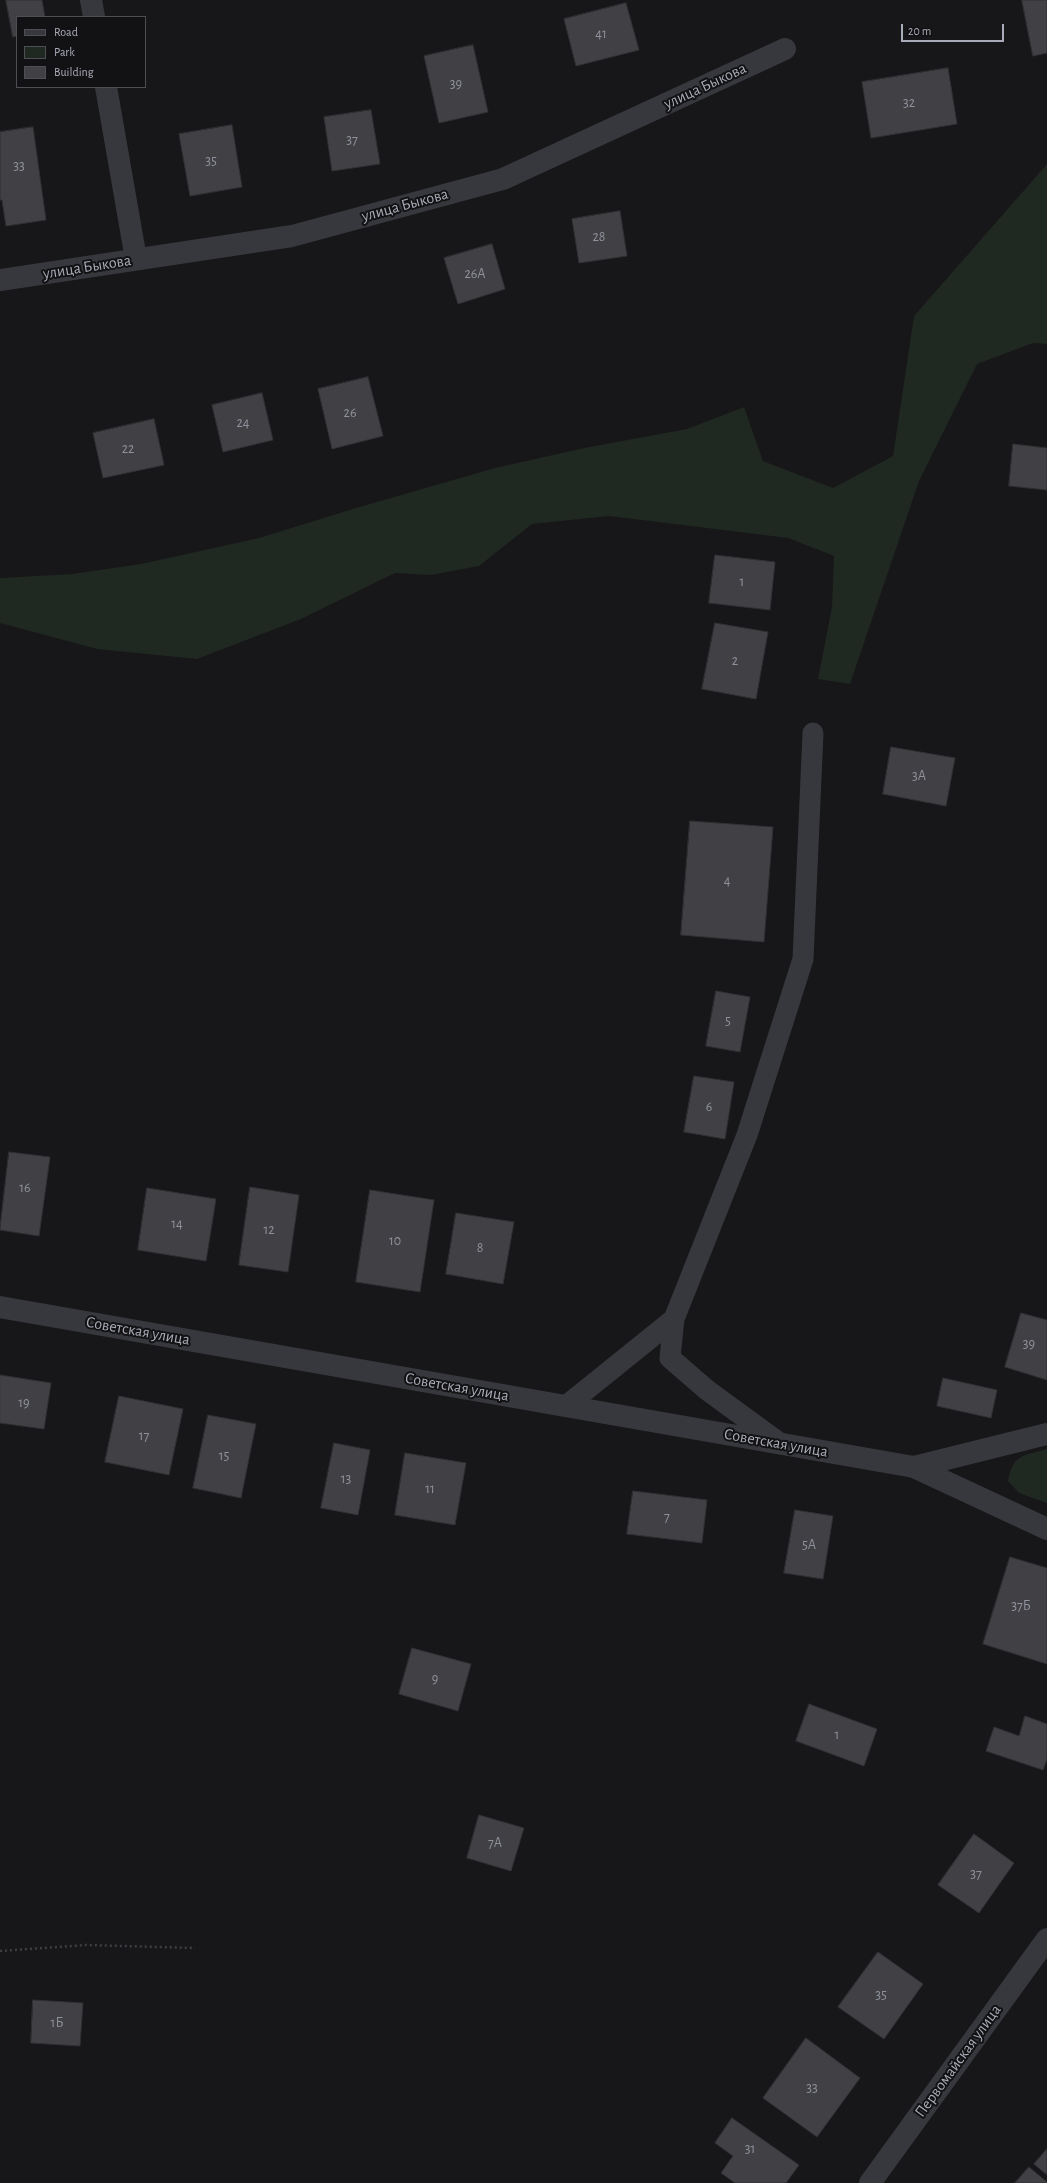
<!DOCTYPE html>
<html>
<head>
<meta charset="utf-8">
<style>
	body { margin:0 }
	#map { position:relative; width:1047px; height:2183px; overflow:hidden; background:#171618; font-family:"Alegreya Sans",sans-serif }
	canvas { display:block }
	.legend { position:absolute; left:16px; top:16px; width:130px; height:72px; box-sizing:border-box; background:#121113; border:1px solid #4e4f55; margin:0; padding:5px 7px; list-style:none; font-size:12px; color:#a9acb8 }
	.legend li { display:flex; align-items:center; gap:8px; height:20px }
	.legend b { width:20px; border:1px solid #4e4f55 }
	.scale { position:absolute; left:901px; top:24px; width:103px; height:18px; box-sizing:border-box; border:2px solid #a9acb8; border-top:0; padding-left:5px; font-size:12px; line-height:14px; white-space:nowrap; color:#a9acb8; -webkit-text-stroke:3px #121113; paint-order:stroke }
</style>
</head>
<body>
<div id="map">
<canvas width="1047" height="2183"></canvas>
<ul class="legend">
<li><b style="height:5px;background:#37383d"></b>Road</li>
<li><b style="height:11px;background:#202822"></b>Park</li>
<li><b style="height:11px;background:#414145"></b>Building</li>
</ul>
<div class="scale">20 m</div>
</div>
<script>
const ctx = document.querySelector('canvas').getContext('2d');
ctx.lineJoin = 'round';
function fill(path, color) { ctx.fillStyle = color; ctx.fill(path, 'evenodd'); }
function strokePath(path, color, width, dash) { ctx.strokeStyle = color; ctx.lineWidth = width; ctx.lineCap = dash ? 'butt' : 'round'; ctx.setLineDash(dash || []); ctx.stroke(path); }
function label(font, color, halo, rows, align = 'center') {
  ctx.font = font + ' "Alegreya Sans",sans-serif'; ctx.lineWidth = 4; ctx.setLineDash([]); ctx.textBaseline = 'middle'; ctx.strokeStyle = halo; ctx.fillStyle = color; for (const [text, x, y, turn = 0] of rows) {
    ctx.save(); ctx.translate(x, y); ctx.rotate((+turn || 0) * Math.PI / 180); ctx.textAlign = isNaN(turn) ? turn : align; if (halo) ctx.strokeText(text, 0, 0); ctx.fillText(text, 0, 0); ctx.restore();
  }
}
const green = new Path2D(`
	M1047,164V344L1033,343L977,364L919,481L850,684L818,679L832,607L834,556L788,538L609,516L532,524L479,566L431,575L395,573L301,619L197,659L97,649L0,623V578L72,574L141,564L259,538L356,508L495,468L584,448L687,429L744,407L763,461L833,488L893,456L914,316Z
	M1047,1449V1503L1019,1493L1008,1481C1013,1454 1023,1456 1047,1449Z`);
const building = new Path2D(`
	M6,0H42L45,17H17V36L13,37Z
	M1022,0H1047V53L1033,56Z
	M626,3L639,50L576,66L564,19Z
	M473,45L488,112L439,123L424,56Z
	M948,68L957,124L871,138L862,82Z
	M371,110L380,164L332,171L324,117Z
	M232,125L242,187L190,196L179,134Z
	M33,127L46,220L6,226L2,200H0V132Z
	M620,211L627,256L579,263L572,219Z
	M492,244L505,289L458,304L444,258Z
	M368,377L383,436L332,449L318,389Z
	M262,393L273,440L223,452L212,405Z
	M154,419L164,465L103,478L93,433Z
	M1013,444L1047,448V490L1009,486Z
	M715,555L775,562L770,610L709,603Z
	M715,623L768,632L756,699L702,689Z
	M891,747L955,758L946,806L883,794Z
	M690,821L773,827L764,942L681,935Z
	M716,991L750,997L740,1052L706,1046Z
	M694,1076L734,1082L725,1139L684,1132Z
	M9,1152L50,1157L39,1236L0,1230Z
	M250,1187L299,1195L288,1272L239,1265Z
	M147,1188L216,1199L206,1261L138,1250Z
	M370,1190L434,1200L420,1292L356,1282Z
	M456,1213L514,1222L503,1284L446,1274Z
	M1021,1313L1047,1320V1380L1005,1367Z
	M0,1375L51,1383L44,1429L0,1423Z
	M943,1378L997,1390L991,1418L937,1406Z
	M119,1396L183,1409L169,1475L105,1462Z
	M208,1415L256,1424L241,1498L193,1488Z
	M334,1443L370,1450L358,1515L321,1508Z
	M405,1453L466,1463L455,1525L395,1515Z
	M633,1491L707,1500L702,1543L627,1534Z
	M795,1510L833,1516L823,1579L784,1573Z
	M1010,1557L1047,1568V1664L983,1644Z
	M412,1648L471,1664L458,1711L399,1694Z
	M809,1704L877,1729L864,1766L796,1741Z
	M1025,1716L1047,1724V1759L1043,1770L986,1751L994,1727L1019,1736Z
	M479,1815L524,1828L511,1871L467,1858Z
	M974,1834L1014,1863L979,1913L938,1885Z
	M878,1952L923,1984L884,2039L838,2007Z
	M33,2000L83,2003L80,2046L31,2043Z
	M806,2038L860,2078L817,2137L763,2098Z
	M732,2118L799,2165L786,2183H735L721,2173L733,2156L715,2143Z
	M1047,2149V2175L1034,2164Z
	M1029,2167L1047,2182V2183H1015Z`);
const path = new Path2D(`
	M0,1951L86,1945L195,1948`);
const service = new Path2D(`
	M674,1319L670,1358L707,1390L781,1444
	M566,1406L674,1319L747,1135L803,959L813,733`);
const minor = new Path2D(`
	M91,0L94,17
	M106,87L136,259
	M0,280L292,236L503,179L785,49
	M0,1307L914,1467
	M1047,1434L914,1467L1047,1529
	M870,2183L1047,1939`);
const numberNames = [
	["41",601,34],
	["39",456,84],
	["32",909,103],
	["37",352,140],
	["35",211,161],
	["33",19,166],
	["28",599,237],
	["26А",475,274],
	["26",350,413],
	["24",243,423],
	["22",128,449],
	["1",742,582],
	["2",735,661],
	["3А",919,776],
	["4",727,881],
	["5",728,1021],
	["6",709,1107],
	["16",25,1188],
	["14",177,1224],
	["12",269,1230],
	["10",395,1241],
	["8",480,1248],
	["39",1029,1344],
	["19",24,1403],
	["17",144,1436],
	["15",224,1456],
	["13",346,1479],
	["11",430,1489],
	["7",667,1517],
	["5А",809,1545],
	["37Б",1021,1606],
	["9",435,1679],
	["1",837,1735],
	["7А",495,1843],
	["37",976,1874],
	["35",881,1995],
	["1Б",57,2023],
	["33",812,2088],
	["31",750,2149]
];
const streetNames = [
	["улица Быкова",705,86,-25],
	["улица Быкова",405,205,-15],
	["улица Быкова",87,267,-9],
	["Советская улица",138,1331,10],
	["Советская улица",457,1387,10],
	["Советская улица",776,1443,10],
	["Первомайская улица",958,2061,-54]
];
fill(green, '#202822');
fill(building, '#414145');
strokePath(building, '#313034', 1);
strokePath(path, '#3d3f44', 2.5, [2, 3]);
strokePath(service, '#37383d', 21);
strokePath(minor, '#37383d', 22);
label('14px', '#8f919b', null, numberNames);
label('16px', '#a9acb8', '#121113', streetNames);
</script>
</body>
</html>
